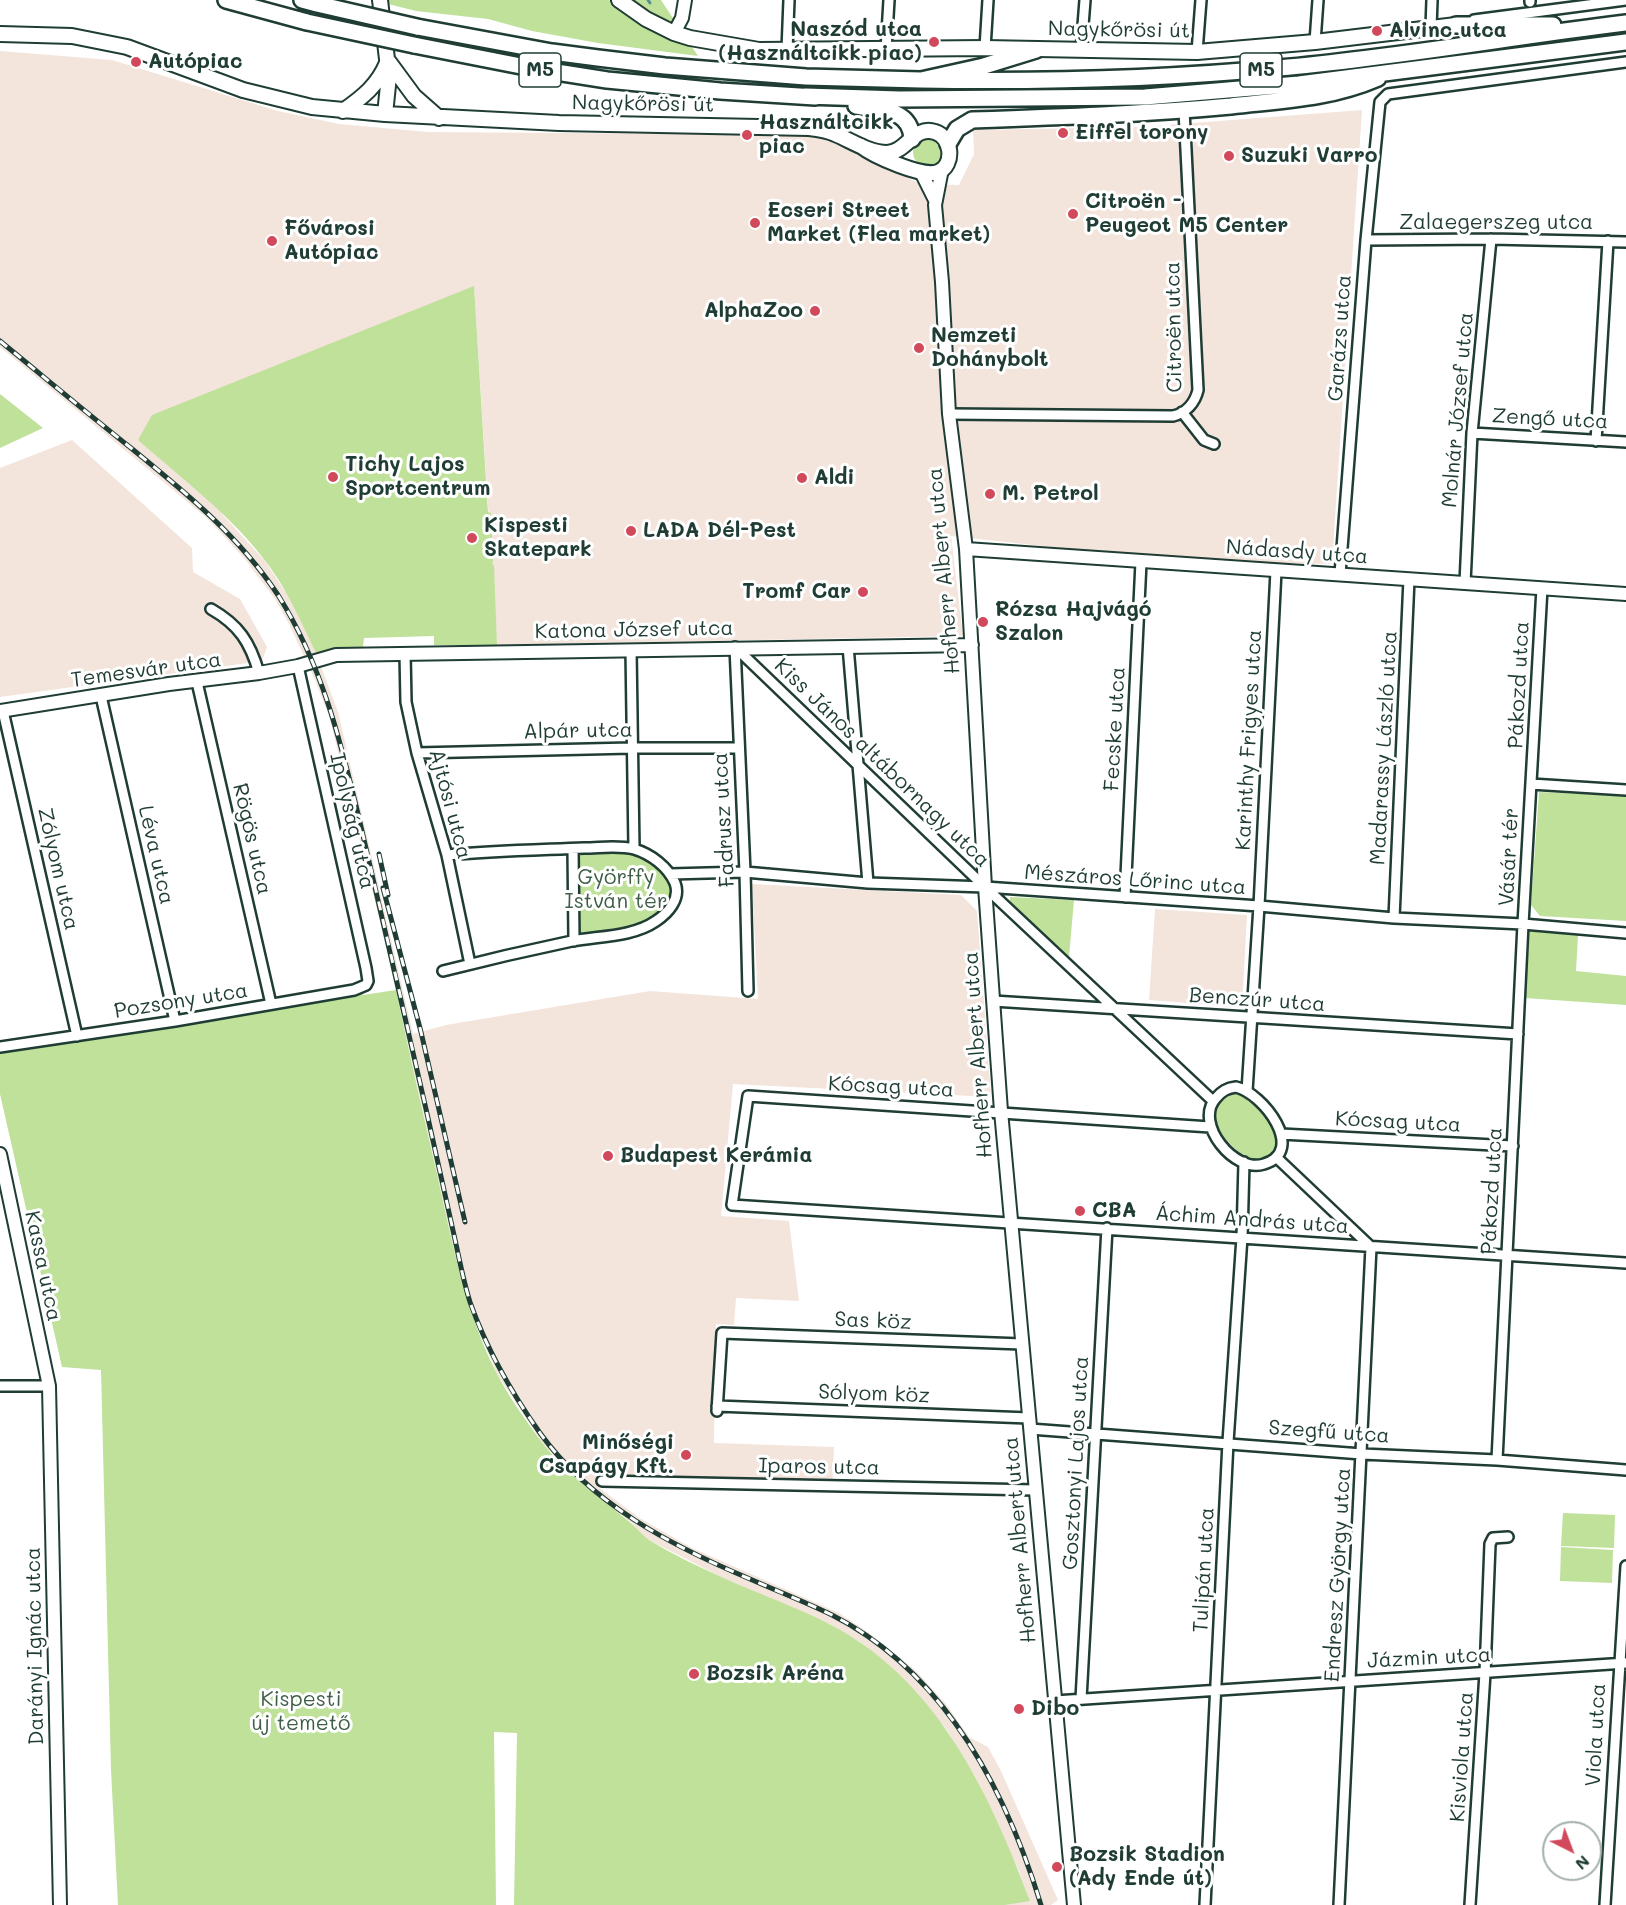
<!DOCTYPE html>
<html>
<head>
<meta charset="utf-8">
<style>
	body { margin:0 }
	#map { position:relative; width:1626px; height:1905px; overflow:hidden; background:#fff; font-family:Mali,sans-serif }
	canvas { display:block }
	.north { position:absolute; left:1542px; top:1821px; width:60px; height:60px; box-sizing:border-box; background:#fff; border:2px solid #a5b1ae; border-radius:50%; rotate:138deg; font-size:16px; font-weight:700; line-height:24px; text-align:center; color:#1f3d34 }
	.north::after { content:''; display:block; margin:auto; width:21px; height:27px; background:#d1495b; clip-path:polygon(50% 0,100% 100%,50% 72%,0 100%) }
</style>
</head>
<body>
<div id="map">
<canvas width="1626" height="1905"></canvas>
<div class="north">N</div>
</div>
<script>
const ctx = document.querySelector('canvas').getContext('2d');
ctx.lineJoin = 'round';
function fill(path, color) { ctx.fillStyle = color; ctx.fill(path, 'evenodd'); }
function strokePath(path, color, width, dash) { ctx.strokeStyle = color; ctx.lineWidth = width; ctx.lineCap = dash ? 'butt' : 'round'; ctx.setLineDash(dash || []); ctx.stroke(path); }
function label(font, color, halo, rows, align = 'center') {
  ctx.font = font + ' Mali,sans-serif'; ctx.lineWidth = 6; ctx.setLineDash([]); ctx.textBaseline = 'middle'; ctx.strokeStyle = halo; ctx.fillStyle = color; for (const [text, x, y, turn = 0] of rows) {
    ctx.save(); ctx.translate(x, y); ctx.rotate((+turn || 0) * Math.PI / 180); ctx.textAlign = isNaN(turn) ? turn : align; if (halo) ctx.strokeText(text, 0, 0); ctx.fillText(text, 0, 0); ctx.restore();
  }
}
const built = new Path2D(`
	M0,51L112,60L278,111L339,124L428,132L820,135L848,145L920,184L959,185L974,154L973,130L1141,127L1362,110L1332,564L1188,562L951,536L963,636L497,645L474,287L222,514L265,561L294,605L316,653L338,712L413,1034L446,1025L650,991L758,999L752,884L961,895L977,911L991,1097L733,1084L721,1216L789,1221L799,1301L736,1298L734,1325L716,1324L714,1443L834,1447L832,1492L713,1487H598L638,1517L692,1548L839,1613L869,1633L916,1671L946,1704L969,1737L988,1747L1001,1771L1058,1900L1051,1905H1005L1029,1900L1018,1869L976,1778L947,1730L893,1669L860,1642L831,1625L727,1580L645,1538L634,1525L586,1486L555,1457L541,1441L497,1374L470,1309L456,1258L386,946L330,719L315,680L289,624L275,599L244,558L207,518L0,347Z
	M72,440L192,548L193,572L240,599L267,647L262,661L0,697V468Z
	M1155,909L1247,915L1242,1007L1149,1000Z`);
const green = new Path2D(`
	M372,0H661L698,56L598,43L532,31L488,19L416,11Z
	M913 152a15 15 0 1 1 30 0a15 15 0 1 1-30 0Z
	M474,286L488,512L491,513L493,562L492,563L494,566L497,645H434V636L364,638L363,647L326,650L316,653C304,628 293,603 278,579C243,524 187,483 138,440L152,415Z
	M0,394L43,428L0,448Z
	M1539,792L1626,796V921L1540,916L1531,905Z
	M629,848L670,874L674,901L641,928L574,941L573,849Z
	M1010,897L1074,900L1069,957L1010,904Z
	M1529,930L1578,935L1576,971L1626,976V1005L1525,998Z
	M355,988L363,995L396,990C409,1052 423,1113 437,1174C452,1241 465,1310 496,1372C508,1395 525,1420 541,1441C566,1474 601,1498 632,1524C638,1529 643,1536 649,1540C674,1555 701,1568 728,1580C772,1600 821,1615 861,1643C948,1703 994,1805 1030,1901L1005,1905H514L517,1733L494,1732L496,1905H118L111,1770L101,1370L62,1367L0,1094V1051Z
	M1233,1094C1238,1094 1246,1095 1251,1098C1255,1101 1259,1107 1263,1111C1273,1123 1284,1136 1273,1152C1259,1171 1238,1153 1227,1141C1211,1122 1207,1106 1233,1094Z
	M1563,1513L1615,1515L1614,1548L1561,1546Z
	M1561,1547L1613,1550L1612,1583L1560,1581Z`);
const stream = new Path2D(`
	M648,0L650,3`);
const minor = new Path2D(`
	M1530,2V0
	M1474,20L1626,0
	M1431,28L1432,0
	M1315,42L1318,0
	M985,48L988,0
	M787,50L789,0
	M886,50L889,0
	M1081,51L1085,0
	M1197,52L1201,0
	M1366,240L1491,239L1626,242
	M1182,412L1204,440L1214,444
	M949,414L1173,416C1186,413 1195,403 1198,390L1184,110
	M1472,433L1626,442
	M1596,441L1608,241
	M1340,574L1366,240L1380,102L1388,94L1626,62
	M1465,583L1472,433L1491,239
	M211,609C239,625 250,642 259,673
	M848,646L868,883
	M735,647L985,887L1213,1101
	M735,647L745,872L748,991
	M631,650L634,849
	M405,653L406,702L417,753L447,855L470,964
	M197,682L271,1004
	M101,696L175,1021
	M3,711L77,1036
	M417,753L631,748H739
	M1531,784L1626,790
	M573,849L574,941
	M670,874L745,872L868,883L985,887L1259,906L1394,918L1523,924L1626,933
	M1125,897L1141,562
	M1394,918L1409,579
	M443,971C486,960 529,950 572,941C599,936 633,937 656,921C668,913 681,899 675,883C668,867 651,854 634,849C618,845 600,848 584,848C538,850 492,851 447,855
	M993,1001L1518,1034
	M0,1047L175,1021L354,990L366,985L368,981L366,968L298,666
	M1236,1087C1263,1093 1307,1151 1264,1164C1235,1174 1193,1123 1216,1098C1222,1091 1227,1088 1236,1087Z
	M1247,1091L1259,906L1276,571
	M1210,1127L748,1096L732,1205L1626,1263
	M1281,1134L1513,1146
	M1276,1157L1371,1247L1339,1905
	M0,1386H49
	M717,1406L1029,1418
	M717,1411L722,1333L1022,1344
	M1030,1429L1362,1454L1497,1460L1626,1470
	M1497,1460L1523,924L1542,588
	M602,1481L1035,1490
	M1081,1699L1107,1228
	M1055,1701L1626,1663
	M1205,1905L1228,1442L1242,1237L1244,1162
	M1470,1905L1485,1673L1490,1544L1493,1538L1508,1537
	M1605,1905L1626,1566`);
const tertiary = new Path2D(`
	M674,33L682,18L685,0
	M942,169L935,205L942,282L949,414L966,549L985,887L1001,1111L1074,1905
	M921,172L935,200
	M966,549L1626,594
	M0,711L169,684L259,673L298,666L336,655L972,645
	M0,1154L49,1386L60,1905`);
const secondary = new Path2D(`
	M380,0L389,76L385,114
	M619,0L646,19L674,33L690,38L759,50L985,48L1197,52L1315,42L1456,25
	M0,34L72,36L127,47L243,90L312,107L385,114L559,123L809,128C818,129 827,130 835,134C852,141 869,153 887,153C907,152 914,125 935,132C952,137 955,165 938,172C923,178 874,156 861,146
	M389,62L414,96L439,118
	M343,111C363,97 378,85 387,63`);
const primary = new Path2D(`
	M226,0L307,22
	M302,0L317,4
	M1456,25H1553
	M417,27L552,52L598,58L665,66L806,77L921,80L984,66L1036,50
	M414,45L531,68L607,80L720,91L815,97
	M921,80C1041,82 1160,79 1279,68C1395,58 1510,37 1626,23
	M805,96L899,99L1145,97L1299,84L1626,42
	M856,106C879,110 911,108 912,139
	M948,144L957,129L972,120C1059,117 1145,114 1231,106C1283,100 1329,99 1378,78`);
const rail = new Path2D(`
	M0,341C44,377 87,413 131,448C185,492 239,536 278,595C322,665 340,739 359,818C382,915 404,1012 426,1109C435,1151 445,1193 454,1235C459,1257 463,1280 470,1302C487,1350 511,1392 540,1433C591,1504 672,1546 750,1579C777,1591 805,1602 832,1615C944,1672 1006,1790 1041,1905
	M379,854L388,895
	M383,888L421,1032L465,1222`);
const primaryBridge = new Path2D(`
	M317,4L417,27
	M307,22L414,45`);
const markers = [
	[1377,31,6,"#d1495b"],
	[934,42,6,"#d1495b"],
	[136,62,6,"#d1495b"],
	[1063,133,6,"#d1495b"],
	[747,135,6,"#d1495b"],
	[1229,156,6,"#d1495b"],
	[1073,214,6,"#d1495b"],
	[755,223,6,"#d1495b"],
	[272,241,6,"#d1495b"],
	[815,311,6,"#d1495b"],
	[919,348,6,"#d1495b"],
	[333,477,6,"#d1495b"],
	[802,478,6,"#d1495b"],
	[990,494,6,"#d1495b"],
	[631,531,6,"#d1495b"],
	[472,538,6,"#d1495b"],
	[863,592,6,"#d1495b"],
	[983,622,6,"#d1495b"],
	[608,1156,6,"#d1495b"],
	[1080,1211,6,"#d1495b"],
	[686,1455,6,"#d1495b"],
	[694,1674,6,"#d1495b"],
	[1019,1709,6,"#d1495b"],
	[1057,1867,6,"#d1495b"]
];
const shields = [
	[540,70,42],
	[1261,70,42]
];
const shieldNames = [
	["M5",540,70],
	["M5",1261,70]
];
const poiNames = [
	["Naszód utca",922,30,"right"],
	["(Használtcikk piac)",922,54,"right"],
	["Alvinc utca",1389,31],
	["Autópiac",148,62],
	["Használtcikk",759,123],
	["piac",759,147],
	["Eiffel torony",1075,133],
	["Suzuki Varro",1241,156],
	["Citroën -",1085,202],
	["Peugeot M5 Center",1085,226],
	["Ecseri Street",767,211],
	["Market (Flea market)",767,235],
	["Fővárosi",284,229],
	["Autópiac",284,253],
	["AlphaZoo",803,311,"right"],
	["Nemzeti",931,336],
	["Dohánybolt",931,360],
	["Tichy Lajos",345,465],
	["Sportcentrum",345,489],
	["Aldi",814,478],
	["M. Petrol",1002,494],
	["Kispesti",484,526],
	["Skatepark",484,550],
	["LADA Dél-Pest",643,531],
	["Tromf Car",851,592,"right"],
	["Rózsa Hajvágó",995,610],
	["Szalon",995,634],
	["Budapest Kerámia",620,1156],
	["CBA",1092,1211],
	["Minőségi",674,1443,"right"],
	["Csapágy Kft.",674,1467,"right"],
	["Bozsik Aréna",706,1674],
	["Dibo",1031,1709],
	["Bozsik Stadion",1069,1855],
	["(Ady Ende út)",1069,1879]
];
const streetNames = [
	["Nagykőrösi út",1119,30,1],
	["Nagykőrösi út",643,104,1],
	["Zalaegerszeg utca",1496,223],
	["Citroën utca",1174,327,-91],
	["Garázs utca",1340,338,-86],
	["Molnár József utca",1458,410,-85],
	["Zengő utca",1550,419,3],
	["Nádasdy utca",1297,552,4],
	["Hofherr Albert utca",944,571,-95],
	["Katona József utca",634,630,-1],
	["Temesvár utca",146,670,-8],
	["Pákozd utca",1519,685,-87],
	["Fecske utca",1115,729,-87],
	["Alpár utca",578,731,-1],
	["Karinthy Frigyes utca",1249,740,-87],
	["Madarassy László utca",1384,748,-87],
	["Kiss János altábornagy utca",882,763,44],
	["Ajtósi utca",450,804,75],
	["Fadrusz utca",724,820,-93],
	["Ipolyság utca",352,821,77],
	["Rögös utca",252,839,77],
	["Léva utca",156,855,77],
	["Vásár tér",1509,857,-87],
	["Zólyom utca",58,869,77],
	["Mészáros Lőrinc utca",1135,880,4],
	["Benczúr utca",1257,1000,4],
	["Pozsony utca",181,1001,-9],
	["Hofherr Albert utca",978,1055,-94],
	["Kócsag utca",891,1087,3],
	["Kócsag utca",1398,1122,3],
	["Pákozd utca",1492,1191,-87],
	["Áchim András utca",1252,1220,4],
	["Kassa utca",43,1266,78],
	["Sas köz",873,1321,2],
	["Sólyom köz",874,1394,2],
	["Szegfű utca",1329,1432,4],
	["Gosztonyi Lajos utca",1076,1463,-87],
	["Iparos utca",819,1467,1],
	["Hofherr Albert utca",1020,1540,-95],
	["Tulipán utca",1204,1570,-87],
	["Endresz György utca",1338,1575,-87],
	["Darányi Ignác utca",35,1646,-91],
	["Jázmin utca",1429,1658,-3],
	["Viola utca",1596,1735,-87],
	["Kisviola utca",1462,1757,-86]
];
const parkNames = [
	["Györffy",616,878],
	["István tér",616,902],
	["Kispesti",301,1700],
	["új temető",301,1724]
];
fill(built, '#f3e4dc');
fill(green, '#bfe19a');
strokePath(stream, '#549093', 3);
strokePath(minor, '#1f3d34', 14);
strokePath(tertiary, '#1f3d34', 16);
strokePath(secondary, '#1f3d34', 18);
strokePath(primary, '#1f3d34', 20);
strokePath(minor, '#fff', 9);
strokePath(tertiary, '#fff', 12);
strokePath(secondary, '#fff', 14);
strokePath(primary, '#fff', 15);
strokePath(rail, '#1f3d34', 5);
strokePath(rail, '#fff', 3, [9]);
strokePath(primaryBridge, '#1f3d34', 20, []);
strokePath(primaryBridge, '#fff', 15);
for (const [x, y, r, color] of markers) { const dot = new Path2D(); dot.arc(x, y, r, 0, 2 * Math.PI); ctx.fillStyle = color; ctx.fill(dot); strokePath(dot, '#fff', 2); }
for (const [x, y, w] of shields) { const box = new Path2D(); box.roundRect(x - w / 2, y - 17, w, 34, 4.5); ctx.fillStyle = '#fff'; ctx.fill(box); strokePath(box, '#1f3d34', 1.5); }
label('bold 20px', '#1f3d34', null, shieldNames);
label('bold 21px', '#1f3d34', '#fff', poiNames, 'left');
label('21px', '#1f3d34', '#fff', streetNames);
label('21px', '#3f5e48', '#fff', parkNames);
</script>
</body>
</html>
